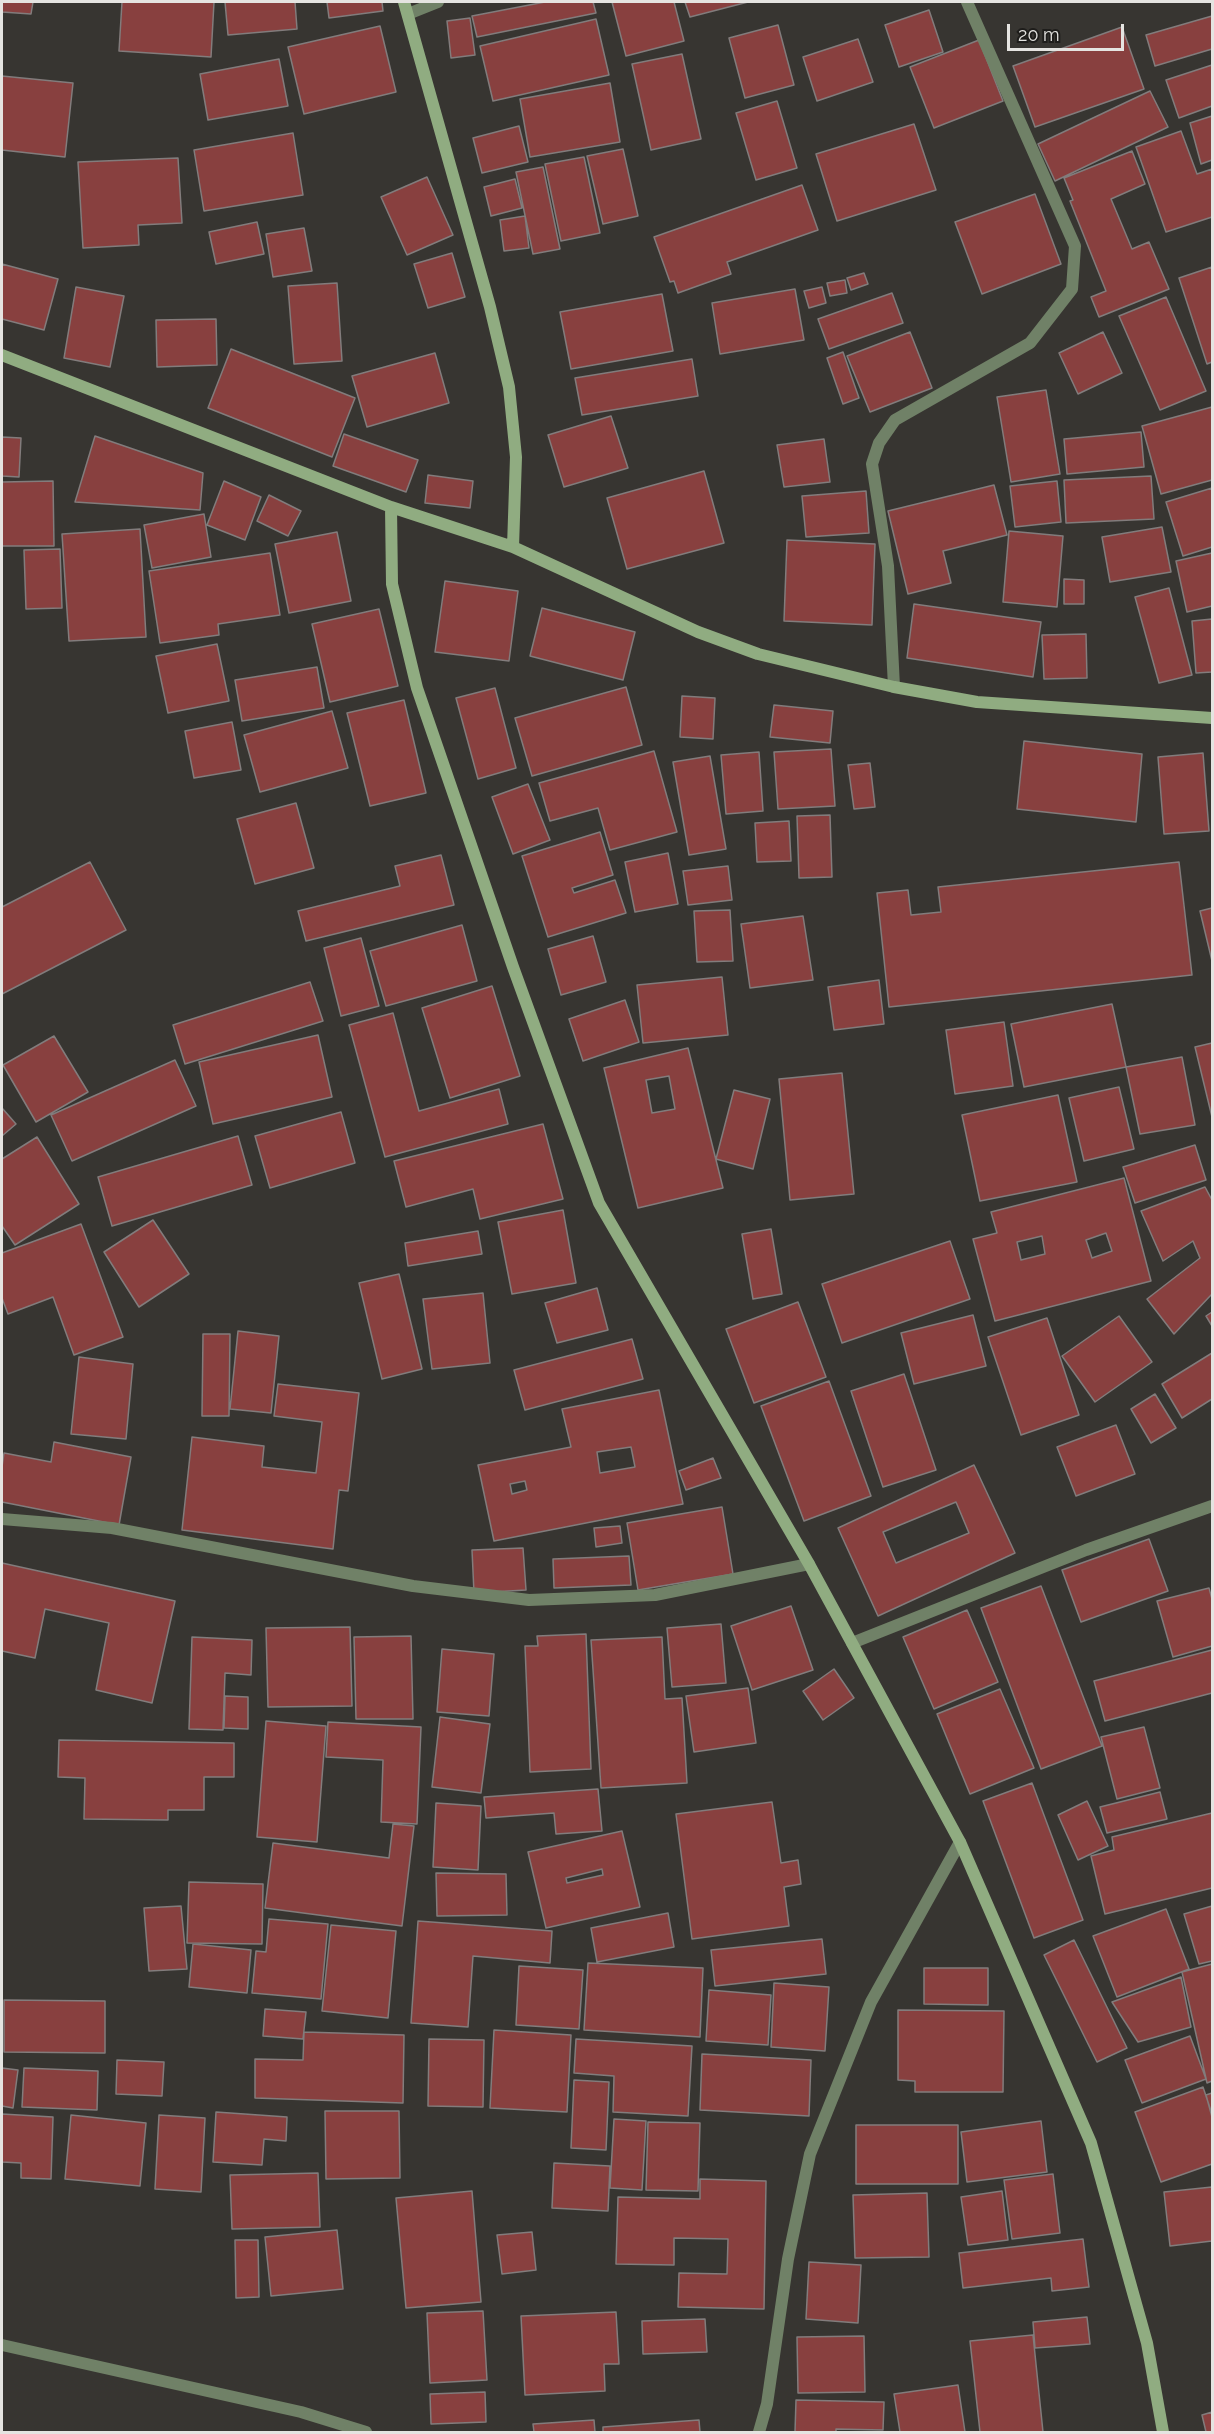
<!DOCTYPE html>
<html>
<head>
<meta charset="utf-8">
<style>
	body { margin:0 }
	#map { position:relative; width:1214px; height:2434px; overflow:hidden; background:#373531; font-family:Raleway,sans-serif }
	canvas { display:block }
	.frame { position:absolute; inset:0; border:3px solid #e5e4e1; pointer-events:none }
	.scale { position:absolute; left:1007px; top:24px; width:117px; height:27px; box-sizing:border-box; border:3px solid #e5e4e1; border-top:0; padding-left:8px; font-size:18px; line-height:21px; white-space:nowrap; color:#e5e4e1; -webkit-text-stroke:4px #1e1d1b; paint-order:stroke }
</style>
</head>
<body>
<div id="map">
<canvas width="1214" height="2434"></canvas>
<div class="frame"></div>
<div class="scale">20 m</div>
</div>
<script>
const ctx = document.querySelector('canvas').getContext('2d');
ctx.lineJoin = 'round';
function fill(path, color) { ctx.fillStyle = color; ctx.fill(path, 'evenodd'); }
function strokePath(path, color, width, dash) { ctx.strokeStyle = color; ctx.lineWidth = width; ctx.lineCap = dash ? 'butt' : 'round'; ctx.setLineDash(dash || []); ctx.stroke(path); }
const building = new Path2D(`
	M2,2H33L31,14L2,12Z
	M122,2H214L211,57L119,51Z
	M225,2H295L297,29L228,35Z
	M327,2H382L383,11L329,18Z
	M545,2H593L596,13L477,37L472,16Z
	M612,2H674L684,41L626,56Z
	M685,2H748L690,17Z
	M929,10L943,52L899,67L885,25Z
	M1212,16V49L1155,66L1146,35Z
	M470,18L475,55L451,58L447,21Z
	M596,19L609,75L493,101L480,46Z
	M778,25L794,85L745,98L729,38Z
	M380,26L396,92L304,114L288,47Z
	M1122,27L1144,89L1035,127L1013,66Z
	M858,39L873,82L817,101L803,57Z
	M979,40L1003,101L934,128L910,67Z
	M682,54L701,139L651,150L632,64Z
	M279,59L288,106L208,120L200,74Z
	M1212,65V106L1179,118L1166,80Z
	M2,76L73,83L65,157L2,150Z
	M610,83L620,142L530,157L520,99Z
	M1150,91L1168,127L1055,181L1038,144Z
	M777,101L797,168L756,180L736,113Z
	M1212,116V160L1201,164L1190,123Z
	M914,124L936,190L837,221L816,154Z
	M519,126L528,162L482,173L473,138Z
	M1181,131L1197,174L1212,169V217L1166,232L1136,147Z
	M293,133L303,195L204,211L194,150Z
	M623,149L638,216L603,224L587,156Z
	M1132,151L1145,184L1111,199L1132,249L1149,242L1169,289L1099,317L1091,297L1106,291L1070,201L1073,200L1064,178Z
	M584,157L600,233L561,241L545,164Z
	M178,158L182,223L138,225L139,245L83,248L78,162Z
	M543,167L560,249L533,254L516,172Z
	M427,177L453,235L407,255L381,197Z
	M515,179L522,208L491,216L484,187Z
	M802,185L818,230L727,262L731,274L678,293L674,281L670,282L654,237Z
	M1035,194L1061,264L982,294L955,222Z
	M525,216L529,248L504,251L500,220Z
	M257,222L264,254L216,264L209,232Z
	M304,228L312,271L273,277L266,234Z
	M452,253L465,297L428,308L414,264Z
	M2,264L58,279L44,330L2,319Z
	M1212,267V362L1207,364L1179,278Z
	M864,273L868,284L851,290L847,278Z
	M845,280L847,293L830,296L827,283Z
	M337,283L342,361L294,364L288,286Z
	M76,287L124,296L110,367L64,358Z
	M822,287L826,303L809,308L804,291Z
	M795,289L804,340L720,354L712,303Z
	M892,293L903,323L829,349L818,319Z
	M662,294L673,351L571,369L560,312Z
	M1166,297L1206,391L1160,410L1119,316Z
	M216,319L217,365L157,367L156,320Z
	M910,332L932,388L870,412L847,356Z
	M1103,332L1122,373L1078,394L1059,353Z
	M231,349L355,398L332,457L208,408Z
	M843,352L859,398L843,404L827,358Z
	M435,353L449,403L367,427L352,376Z
	M692,359L698,396L582,415L575,378Z
	M1046,390L1060,474L1011,482L997,397Z
	M1212,407V480L1161,494L1142,426Z
	M611,416L628,468L564,487L548,435Z
	M1141,432L1144,467L1067,474L1064,439Z
	M344,434L418,460L406,492L333,466Z
	M95,436L203,473L200,510L75,502Z
	M2,437L21,438L19,477L2,476Z
	M824,439L830,482L784,487L777,445Z
	M704,471L724,543L627,569L607,498Z
	M428,475L473,481L470,508L425,503Z
	M1151,476L1154,519L1066,523L1064,480Z
	M53,481L54,546H2V482Z
	M224,481L261,497L245,540L207,525Z
	M1057,481L1061,522L1015,527L1010,486Z
	M994,485L1007,535L943,551L951,583L908,594L888,511Z
	M1212,488V547L1183,556L1166,502Z
	M866,491L869,533L806,537L802,496Z
	M269,495L301,511L288,536L257,521Z
	M204,514L211,557L152,568L144,525Z
	M1162,527L1171,572L1110,582L1102,537Z
	M140,529L146,637L69,641L62,534Z
	M1009,531L1063,536L1057,607L1003,602Z
	M337,532L351,601L289,613L275,544Z
	M787,540L875,544L872,625L784,621Z
	M60,549L62,608L26,609L24,550Z
	M270,553L280,615L218,624L219,635L160,643L149,571Z
	M1212,553V606L1187,612L1176,561Z
	M1064,579L1084,580V604H1064Z
	M445,581L518,591L509,661L435,652Z
	M1169,588L1192,675L1159,683L1135,597Z
	M914,604L1041,622L1033,677L907,658Z
	M542,608L635,632L623,680L530,656Z
	M379,609L398,686L330,702L312,624Z
	M1212,619V672L1196,673L1192,621Z
	M1086,634L1087,678L1044,679L1042,635Z
	M217,644L229,701L168,713L156,656Z
	M317,667L324,708L242,721L235,680Z
	M626,687L642,745L532,776L515,718Z
	M495,688L516,768L478,779L456,698Z
	M682,696L715,698L713,739L680,737Z
	M404,700L426,793L370,806L347,713Z
	M774,705L833,711L830,743L770,737Z
	M332,711L348,768L260,792L244,735Z
	M232,722L241,770L194,778L185,731Z
	M1024,741L1142,754L1136,822L1017,809Z
	M831,749L835,806L778,809L774,752Z
	M654,751L677,832L610,850L598,808L550,821L539,783Z
	M759,752L763,811L726,814L721,755Z
	M1203,753L1209,831L1164,834L1158,757Z
	M710,756L726,849L689,855L673,762Z
	M870,763L875,807L854,809L848,765Z
	M528,784L550,840L513,854L492,797Z
	M296,803L314,868L255,884L237,819Z
	M830,815L832,877L799,878L797,816Z
	M789,821L791,861L757,862L755,823Z
	M600,832L613,875L572,888L574,893L615,880L626,913L548,937L522,856Z
	M668,853L678,904L635,912L625,862Z
	M441,855L454,905L306,941L298,911L400,886L395,866Z
	M90,862L126,930L2,994V907Z
	M1179,862L1192,975L889,1007L877,893L908,890L911,915L941,912L938,887Z
	M728,866L732,900L688,905L683,871Z
	M1212,908V961L1200,911Z
	M730,910L733,961L697,962L694,911Z
	M803,916L813,980L750,988L741,924Z
	M462,925L477,981L386,1006L370,951Z
	M593,936L606,982L561,995L548,949Z
	M361,938L379,1006L341,1016L324,948Z
	M722,977L728,1035L643,1043L637,985Z
	M879,980L884,1024L834,1030L828,987Z
	M310,982L323,1021L185,1064L173,1025Z
	M492,986L520,1076L450,1098L422,1008Z
	M625,1000L639,1042L583,1061L569,1019Z
	M1112,1004L1126,1067L1024,1087L1011,1024Z
	M393,1013L419,1111L499,1089L508,1124L385,1157L349,1025Z
	M1004,1022L1013,1086L955,1094L946,1030Z
	M318,1035L332,1097L213,1124L199,1062Z
	M54,1036L88,1092L36,1122L3,1065Z
	M1212,1043V1117L1195,1047Z
	M688,1048L723,1188L638,1208L604,1068ZM669,1076L675,1109L652,1113L646,1080Z
	M1182,1057L1195,1125L1140,1134L1126,1067Z
	M175,1060L196,1106L72,1161L51,1115Z
	M842,1073L854,1194L790,1200L779,1079Z
	M1119,1087L1134,1149L1084,1161L1069,1098Z
	M734,1090L770,1099L753,1169L716,1159Z
	M1058,1095L1077,1182L980,1201L962,1115Z
	M2,1108L16,1124L2,1136Z
	M341,1112L355,1163L270,1188L255,1136Z
	M543,1124L563,1199L480,1219L473,1189L406,1207L394,1161Z
	M238,1136L252,1185L112,1226L98,1177Z
	M37,1137L79,1204L15,1245L2,1226V1159Z
	M1195,1145L1206,1180L1135,1203L1123,1167Z
	M1124,1178L1151,1281L995,1321L973,1239L997,1233L991,1212ZM1106,1233L1112,1251L1092,1258L1086,1240ZM1042,1236L1045,1254L1021,1260L1017,1242Z
	M1205,1187L1212,1200V1294L1174,1334L1147,1299L1200,1258L1193,1241L1163,1261L1141,1211Z
	M563,1210L576,1283L512,1294L498,1222Z
	M153,1220L189,1274L139,1307L104,1252Z
	M81,1224L123,1337L74,1355L53,1297L8,1314L2,1298V1253Z
	M771,1229L782,1294L753,1299L742,1234Z
	M478,1231L482,1254L408,1266L405,1243Z
	M950,1241L970,1299L842,1343L822,1284Z
	M399,1274L422,1369L382,1379L359,1283Z
	M597,1288L608,1330L557,1343L545,1303Z
	M483,1293L490,1363L432,1369L423,1299Z
	M798,1302L826,1377L754,1403L726,1329Z
	M1212,1312V1326L1206,1316Z
	M973,1315L986,1366L914,1384L901,1333Z
	M1119,1316L1152,1362L1095,1402L1062,1356Z
	M1047,1318L1079,1415L1021,1435L988,1337Z
	M238,1331L279,1336L271,1413L230,1409Z
	M203,1334H230L229,1416H202Z
	M632,1339L643,1379L525,1410L514,1370Z
	M1212,1353V1399L1182,1418L1162,1384Z
	M79,1357L133,1364L126,1439L71,1434Z
	M904,1374L936,1470L883,1487L851,1391Z
	M829,1381L871,1496L804,1521L761,1406Z
	M278,1384L359,1393L348,1491L339,1490L333,1549L182,1530L192,1437L264,1446L262,1467L316,1473L322,1422L274,1416Z
	M659,1390L683,1504L494,1541L478,1465L571,1447L562,1409ZM631,1447L635,1467L600,1473L597,1452ZM525,1481L527,1490L512,1494L510,1484Z
	M1155,1394L1176,1428L1151,1443L1131,1409Z
	M1116,1425L1135,1474L1076,1496L1057,1447Z
	M54,1442L131,1457L119,1525L2,1502V1467L4,1453L51,1462Z
	M713,1458L721,1478L686,1490L679,1471Z
	M974,1465L1015,1553L878,1616L838,1528ZM956,1502L969,1533L896,1563L883,1532Z
	M722,1507L733,1574L638,1590L627,1523Z
	M620,1526L622,1543L596,1547L594,1528Z
	M1149,1539L1168,1591L1081,1622L1062,1570Z
	M523,1548L526,1590L474,1593L472,1550Z
	M629,1556L631,1585L554,1588L553,1559Z
	M2,1563L175,1601L152,1703L96,1690L109,1623L45,1609L35,1658L2,1651Z
	M1041,1586L1102,1746L1041,1769L981,1608Z
	M1209,1588L1212,1599V1646L1173,1657L1157,1601Z
	M791,1606L813,1670L752,1690L731,1626Z
	M967,1610L998,1682L934,1709L903,1637Z
	M721,1624L726,1683L672,1687L667,1628Z
	M350,1627L352,1706L268,1707L266,1628Z
	M586,1634L591,1769L530,1772L525,1646H538L537,1636Z
	M411,1636L413,1719H356L354,1637Z
	M192,1637L252,1640L251,1675L225,1673L223,1730L189,1729Z
	M662,1637L665,1699L682,1698L687,1783L601,1788L591,1640Z
	M442,1649L494,1654L489,1716L437,1712Z
	M1212,1650V1693L1105,1721L1094,1681Z
	M834,1669L854,1698L823,1720L803,1691Z
	M748,1688L756,1743L694,1752L686,1696Z
	M1000,1689L1034,1768L970,1794L937,1714Z
	M225,1696L248,1697V1729L224,1728Z
	M440,1717L490,1724L481,1793L432,1787Z
	M266,1721L326,1726L317,1842L257,1837Z
	M328,1722L421,1727L417,1824L381,1822L383,1760L326,1757Z
	M1144,1727L1160,1788L1117,1799L1101,1737Z
	M59,1740L234,1743V1777H204V1810H168V1820L84,1819L85,1778L58,1777Z
	M1032,1783L1083,1920L1034,1938L983,1801Z
	M598,1789L602,1831L556,1834L554,1813L486,1818L484,1797Z
	M1160,1792L1167,1819L1107,1833L1100,1807Z
	M1087,1801L1108,1846L1078,1860L1058,1815Z
	M772,1802L781,1863L798,1860L801,1884L784,1887L789,1926L692,1939L676,1814Z
	M436,1803L481,1806L478,1870L433,1867Z
	M1212,1813V1888L1105,1914L1091,1856L1114,1850L1112,1837Z
	M393,1824L414,1826L402,1926L265,1908L273,1843L389,1858Z
	M622,1831L640,1907L546,1928L528,1852ZM602,1869L603,1875L567,1883L566,1878Z
	M436,1873L506,1874L507,1915L437,1916Z
	M189,1882L263,1884L262,1944L187,1943Z
	M181,1906L187,1969L149,1971L144,1908Z
	M1212,1906V1961L1199,1964L1184,1914Z
	M1166,1909L1189,1969L1117,1997L1093,1936Z
	M668,1913L674,1947L597,1962L591,1928Z
	M269,1919L328,1924L321,1999L252,1993L256,1951L266,1952Z
	M418,1921L552,1931L550,1963L473,1956L468,2027L411,2023Z
	M331,1925L396,1931L388,2018L322,2011Z
	M822,1939L826,1974L715,1986L711,1950Z
	M1074,1940L1127,2048L1097,2062L1044,1955Z
	M193,1944L251,1950L247,1993L189,1987Z
	M588,1963L703,1968L700,2037L584,2030Z
	M1212,1964V2081L1207,2083L1182,1972Z
	M519,1966L583,1970L579,2029L516,2025Z
	M924,1968H988V2005L924,2004Z
	M1181,1977L1191,2027L1138,2042L1112,2002Z
	M774,1983L829,1987L825,2051L771,2047Z
	M709,1990L771,1995L768,2045L706,2041Z
	M4,2000L105,2001V2053L4,2052Z
	M265,2009L306,2012L303,2039L263,2036Z
	M898,2010L1004,2011L1003,2092H915V2081L898,2080Z
	M494,2030L571,2035L567,2112L490,2108Z
	M304,2032L404,2035L403,2103L255,2098V2059L303,2060Z
	M1190,2036L1206,2079L1142,2103L1125,2060Z
	M429,2039L484,2040L483,2107L428,2106Z
	M576,2039L692,2046L688,2116L613,2112L614,2076L574,2073Z
	M702,2054L811,2060L809,2116L700,2110Z
	M117,2060L164,2062L162,2096L116,2094Z
	M2,2068L18,2070L13,2108L2,2106Z
	M24,2068L98,2071L97,2110L22,2107Z
	M574,2080L609,2082L606,2150L571,2148Z
	M1203,2087L1212,2114V2164L1161,2182L1135,2112Z
	M1212,2093V2117L1206,2095Z
	M325,2111H399L400,2178L326,2179Z
	M216,2112L287,2117L286,2141L264,2139L262,2165L213,2162Z
	M2,2114L53,2117L51,2179L21,2178V2163L2,2162Z
	M71,2115L146,2123L140,2186L65,2179Z
	M159,2115L205,2118L201,2192L155,2189Z
	M614,2119L646,2121L642,2190L610,2188Z
	M1041,2121L1047,2172L967,2182L961,2132Z
	M648,2122L700,2123L698,2191L646,2190Z
	M856,2125H958V2184H856Z
	M554,2163L610,2166L608,2211L552,2208Z
	M318,2173L320,2227L232,2229L230,2175Z
	M1053,2174L1060,2233L1012,2239L1004,2180Z
	M700,2179L766,2181L764,2309L678,2307L679,2273L727,2274L728,2239L674,2238V2265L616,2264L618,2197L700,2199Z
	M1212,2187V2241L1170,2246L1164,2192Z
	M472,2191L481,2302L406,2308L396,2198Z
	M1002,2191L1008,2240L968,2245L961,2197Z
	M927,2193L929,2257L855,2258L853,2195Z
	M337,2230L343,2289L271,2296L265,2237Z
	M532,2232L536,2270L502,2274L497,2235Z
	M1083,2239L1089,2287L1052,2291L1051,2278L963,2288L959,2253Z
	M235,2240H258L259,2297L236,2298Z
	M809,2262L861,2265L858,2323L806,2319Z
	M483,2311L487,2380L430,2383L427,2313Z
	M616,2312L619,2364H604L605,2391L525,2395L521,2316Z
	M1087,2317L1090,2344L1035,2348L1033,2322Z
	M705,2319L707,2352L643,2354L642,2321Z
	M1033,2335L1043,2432H980L970,2341Z
	M864,2336L865,2392L798,2393L797,2337Z
	M958,2385L965,2432H900L894,2394Z
	M485,2392L486,2422L431,2424L430,2394Z
	M796,2400L884,2402L883,2430L836,2429V2432H795Z
	M1212,2412V2432H1206L1202,2415Z
	M594,2420L595,2432H534L533,2424Z
	M699,2420L700,2432H603V2427Z`);
const street = new Path2D(`
	M408,14L438,2
	M894,687L888,566L872,464L879,443L895,420L1030,343L1072,289L1075,246L967,2
	M2,1519L112,1528L413,1586L529,1600L655,1595L809,1564
	M852,1643L1086,1550L1212,1506
	M2,2345L301,2412L366,2432
	M759,2432L767,2404L788,2259L810,2154L871,2002L960,1842`);
const secondary = new Path2D(`
	M404,2L490,307L509,387L516,457L513,547
	M2,355L391,507L513,547L698,632L758,654L894,687L977,702L1212,718
	M391,507L392,584L417,688L513,967L599,1203L809,1564L960,1842L1091,2143L1147,2343L1163,2432`);
fill(building, '#88403f');
strokePath(building, '#827c7c', 1.5);
strokePath(street, '#708167', 12);
strokePath(secondary, '#90ac81', 12);
</script>
</body>
</html>
